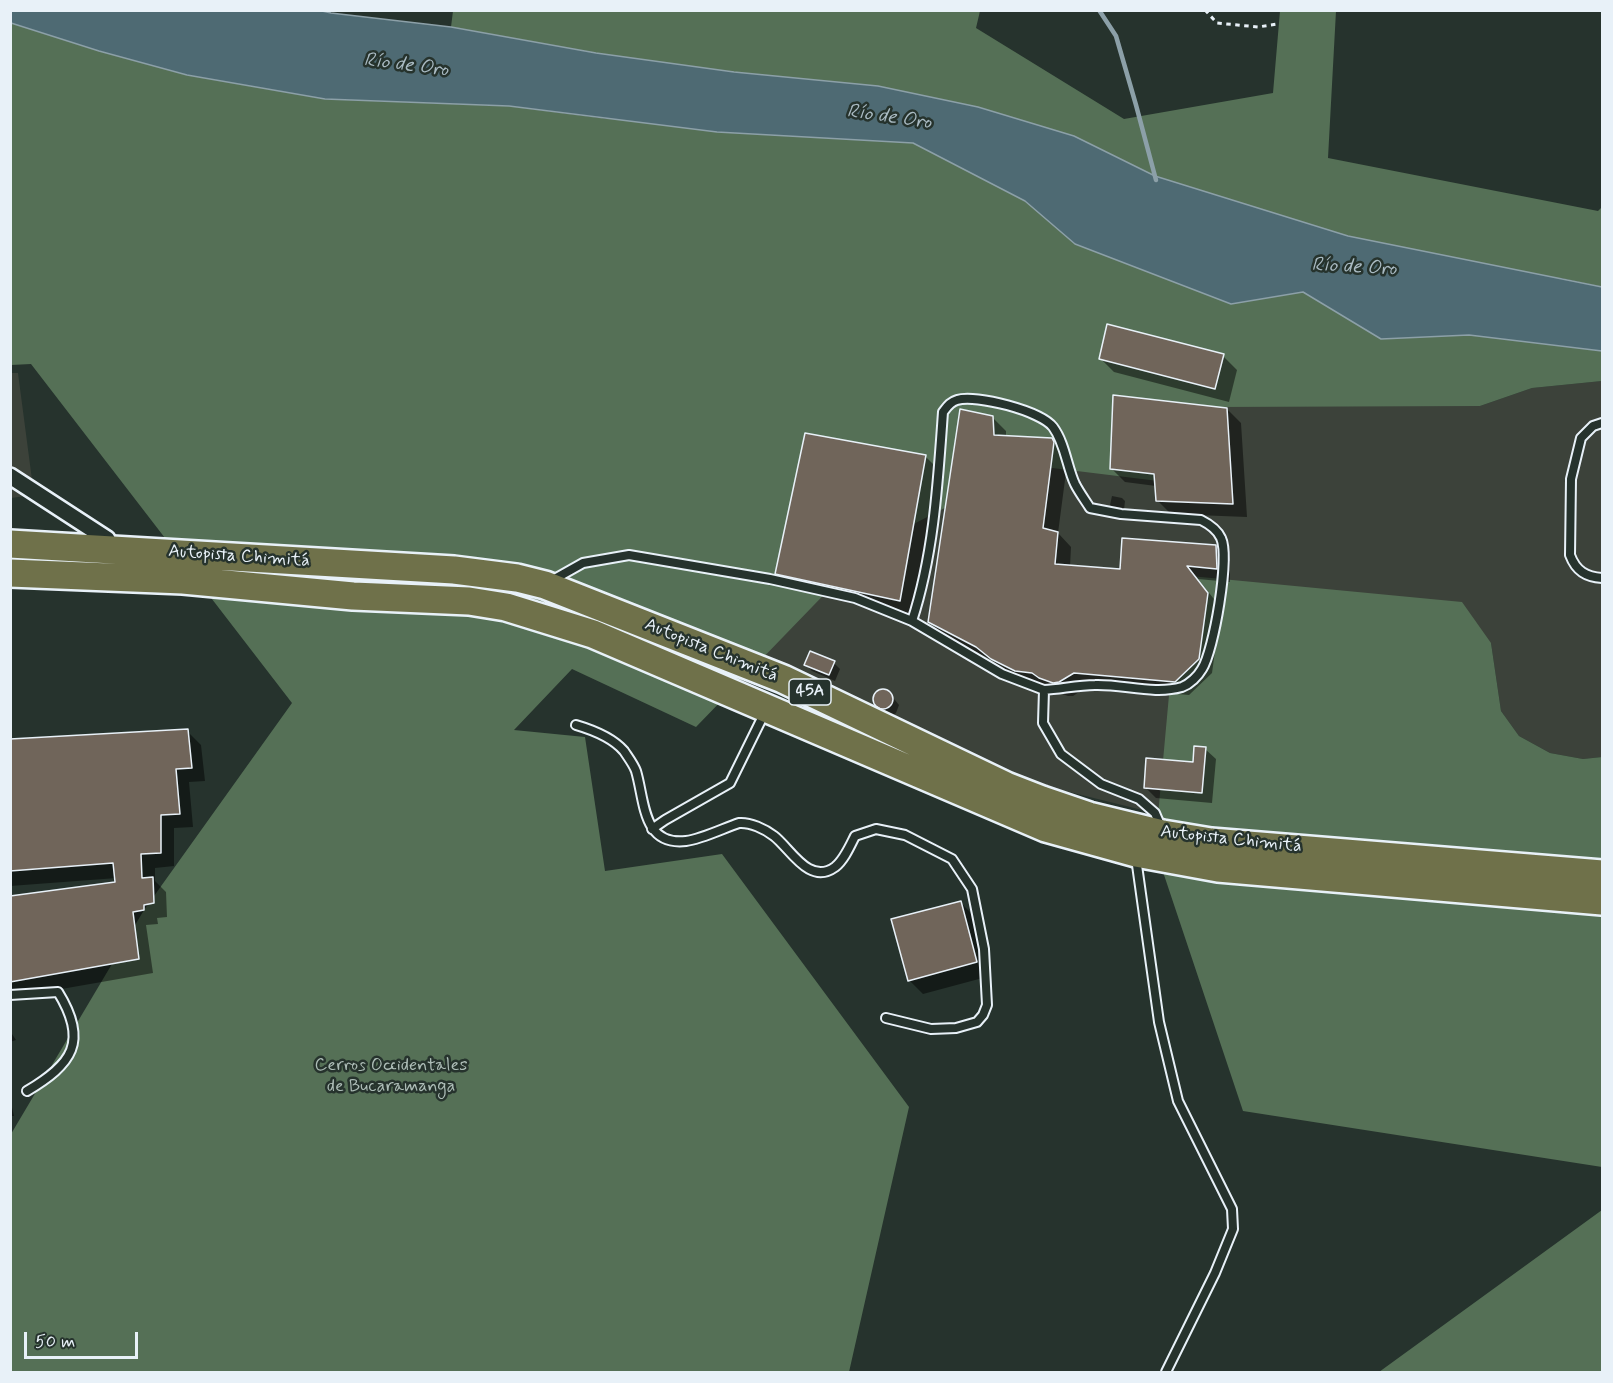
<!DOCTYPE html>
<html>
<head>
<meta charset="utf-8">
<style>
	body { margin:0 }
	#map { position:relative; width:1613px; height:1383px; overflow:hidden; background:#26332d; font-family:Mynerve,sans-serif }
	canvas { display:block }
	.frame { position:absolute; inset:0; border:12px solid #e8f1f8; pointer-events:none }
	.scale { position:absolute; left:24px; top:1332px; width:114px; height:27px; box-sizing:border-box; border:3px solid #e8f1f8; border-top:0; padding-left:8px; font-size:18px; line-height:21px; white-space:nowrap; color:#e8f1f8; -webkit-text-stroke:4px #26332d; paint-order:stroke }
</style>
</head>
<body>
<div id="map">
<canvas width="1613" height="1383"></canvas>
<div class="frame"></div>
<div class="scale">50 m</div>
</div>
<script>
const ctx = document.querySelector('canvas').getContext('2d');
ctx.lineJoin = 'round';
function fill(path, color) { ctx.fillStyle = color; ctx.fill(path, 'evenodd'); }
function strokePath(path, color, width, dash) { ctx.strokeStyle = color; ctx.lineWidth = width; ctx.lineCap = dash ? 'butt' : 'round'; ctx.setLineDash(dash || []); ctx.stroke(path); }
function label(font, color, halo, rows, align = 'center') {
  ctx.font = font + ' Mynerve,sans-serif'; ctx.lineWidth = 5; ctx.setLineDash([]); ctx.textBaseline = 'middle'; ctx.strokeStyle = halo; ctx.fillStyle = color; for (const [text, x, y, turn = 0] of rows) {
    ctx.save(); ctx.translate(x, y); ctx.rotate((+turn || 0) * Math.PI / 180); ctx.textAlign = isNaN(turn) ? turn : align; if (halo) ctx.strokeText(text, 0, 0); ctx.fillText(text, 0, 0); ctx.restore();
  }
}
const built = new Path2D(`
	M671,290L1480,406L1532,388L1602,381V757L1583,759L1550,753L1519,736L1501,711L1491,643L1203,825L1037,784L997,766L995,769L621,602Z
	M11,373H18L34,495L11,498Z`);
const green = new Path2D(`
	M453,11H980L976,28L1124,119L1273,93L1280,11H1336L1328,158L1598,211L1602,207V287L1560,278L1525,341L1602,351V381L1532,388L1480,406L1215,407L1207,487L1028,465L871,546L696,727L572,669L514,730L585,737L605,871L722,854L909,1107L849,1372H11V1134L144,910L292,703L31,364L11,365V23L99,51L187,75L325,99L509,106L609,119L596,53L451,27Z
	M1180,575L1462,602L1491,643L1501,711L1519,736L1550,753L1583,759L1602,757V1167L1243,1111L1155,848Z
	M1602,1210V1372H1379Z`);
const water = new Path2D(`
	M10,11H322L331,13L451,27L596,53L734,72L878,86L978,107L1074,136L1155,176L1348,236L1602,287V351L1469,335L1381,339L1303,292L1231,304L1075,244L1025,201L913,143L717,132L509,106L325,99L187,75L99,51L11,23Z`);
const shadow = new Path2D(`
	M1223,356L1237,370L1229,402L1114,372L1100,358Z
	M1227,409L1241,423L1247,517L1171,514L1157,500L1156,486L1125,482L1111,468Z
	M992,417L1006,431V437L1052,439L1066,453L1068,457L1058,533L1071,547L1070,567L1121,571L1216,547L1230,561V582L1198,579L1221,608L1212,673L1189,695L1088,686L1073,696H1068L1054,691L1048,686L1030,684L1007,673L992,660L944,636L930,622Z
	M925,456L939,470L913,614L791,587L777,573Z
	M1112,496L1122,498L1125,501L1124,510L1113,508L1110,505Z
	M834,663L840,669L835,681L812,671L806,665Z
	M880,691L888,693L895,700L899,705L896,713L892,716L874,703L875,694Z
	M187,731L201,745L205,781L189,782L193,827L174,828V866L155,868V881L166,892L167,917L157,918L158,924L146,925L153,973L10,998V897L117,883V878L10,886V741Z
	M1205,749L1216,759L1212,803L1156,798L1145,787L1194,764Z
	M960,902L974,916L990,976L923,994L909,980Z
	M10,1031L16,1040L10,1042Z
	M10,1099L14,1116H10Z`);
const stream = new Path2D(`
	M1099,10L1116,36L1136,105L1156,180`);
const building = new Path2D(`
	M1107,324L1224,354L1215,389L1099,359Z
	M1113,395L1227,408L1233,504L1156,501L1154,474L1110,469Z
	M960,409L993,416L994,435L1052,438L1054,442L1043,528L1058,532L1055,564L1120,569L1122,538L1216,545L1217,569L1187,566L1208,593L1199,659L1175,682L1074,673L1059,682L1053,683L1039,678L1032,673L1015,671L991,659L976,647L928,622Z
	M805,433L926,455L900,601L775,574Z
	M810,651L835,661L829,675L804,665Z
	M873 699a10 10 0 1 1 20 0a10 10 0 1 1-20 0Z
	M188,729L192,768L176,769L180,814L161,815V853L141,854L142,878L153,877L154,903L144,905V910L133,912L139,959L10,982V896L115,882L113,863L10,871V739Z
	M1194,746L1206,747L1202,793L1144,788L1146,758L1193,762Z
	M961,901L977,962L908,981L891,919Z`);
const path = new Path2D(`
	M1205,10L1217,23L1258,27L1277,24`);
const lane = new Path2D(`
	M1602,423L1593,426L1581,438L1571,479L1570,555C1576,571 1586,577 1602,578
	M551,581L583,563L629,555L770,579L855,598L912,621C934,554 938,482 943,412C947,407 950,402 957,400C976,394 1041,411 1053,427C1065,443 1067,467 1075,484C1079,492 1085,500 1090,508L1121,514L1201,520C1209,524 1217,529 1221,538C1230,557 1214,650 1202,669C1198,676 1190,684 1182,687C1154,695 1123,684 1095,685C1078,685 1061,689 1044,690L1043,723L1061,754L1101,784L1139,799L1155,813L1161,827
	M912,621L1002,674L1044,690
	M576,725C593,730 612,737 624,751C628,757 634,765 636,771C645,801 642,846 686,841C702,839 724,828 739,823C750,822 765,829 774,836C790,848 809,886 835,867C844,860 850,846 855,836L876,829L905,835L952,859L972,889L984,949L987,1005L983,1015L977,1022L956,1028L931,1029L886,1018
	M652,829L665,820L730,783L765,712
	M1136,858L1159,1022L1178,1101L1232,1209L1233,1229L1215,1273L1166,1372
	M10,995L58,992C89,1042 72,1064 27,1091`);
const street = new Path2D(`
	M10,476L107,539L112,549`);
const highway = new Path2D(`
	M10,544L454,570L517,578L545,585L783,679L1006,786L1042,800L1089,816L1163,834L1211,842L1602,874
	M10,573L183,580L353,596L469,601L506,607L593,634L1046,828L1136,853L1218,868L1602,901`);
const shields = [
	[810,692,42]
];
const shieldNames = [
	["45A",810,692]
];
const streetNames = [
	["Autopista Chimitá",239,557,4],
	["Autopista Chimitá",711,651,22],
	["Autopista Chimitá",1231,840,6]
];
const parkNames = [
	["Cerros Occidentales",391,1066],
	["de Bucaramanga",391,1087]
];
const waterNames = [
	["Río de Oro",406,66,7],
	["Río de Oro",889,118,8],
	["Río de Oro",1354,268,3]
];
fill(built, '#3c423a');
fill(green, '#557056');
fill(water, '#4e6a73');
strokePath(water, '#8ca0a8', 1.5);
fill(shadow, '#0007');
strokePath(stream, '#8ca0a8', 4.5);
fill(building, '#70655a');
strokePath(building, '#e8f1f8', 1.5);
strokePath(lane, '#e8f1f8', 12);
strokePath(street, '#e8f1f8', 20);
strokePath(highway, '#e8f1f8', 32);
strokePath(path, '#e8f1f8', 3, [4.5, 4.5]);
strokePath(lane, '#26332d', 8);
strokePath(street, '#26332d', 15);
strokePath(highway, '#6f714a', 27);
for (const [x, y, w] of shields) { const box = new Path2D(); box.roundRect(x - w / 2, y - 13, w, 26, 4.5); ctx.fillStyle = '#26332d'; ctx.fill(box); strokePath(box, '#e8f1f8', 1.5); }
label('bold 16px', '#e8f1f8', null, shieldNames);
label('18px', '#e8f1f8', '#26332d', streetNames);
label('18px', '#adbdb7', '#26332d', parkNames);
label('italic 20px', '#aabbc3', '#26332d', waterNames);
</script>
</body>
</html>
